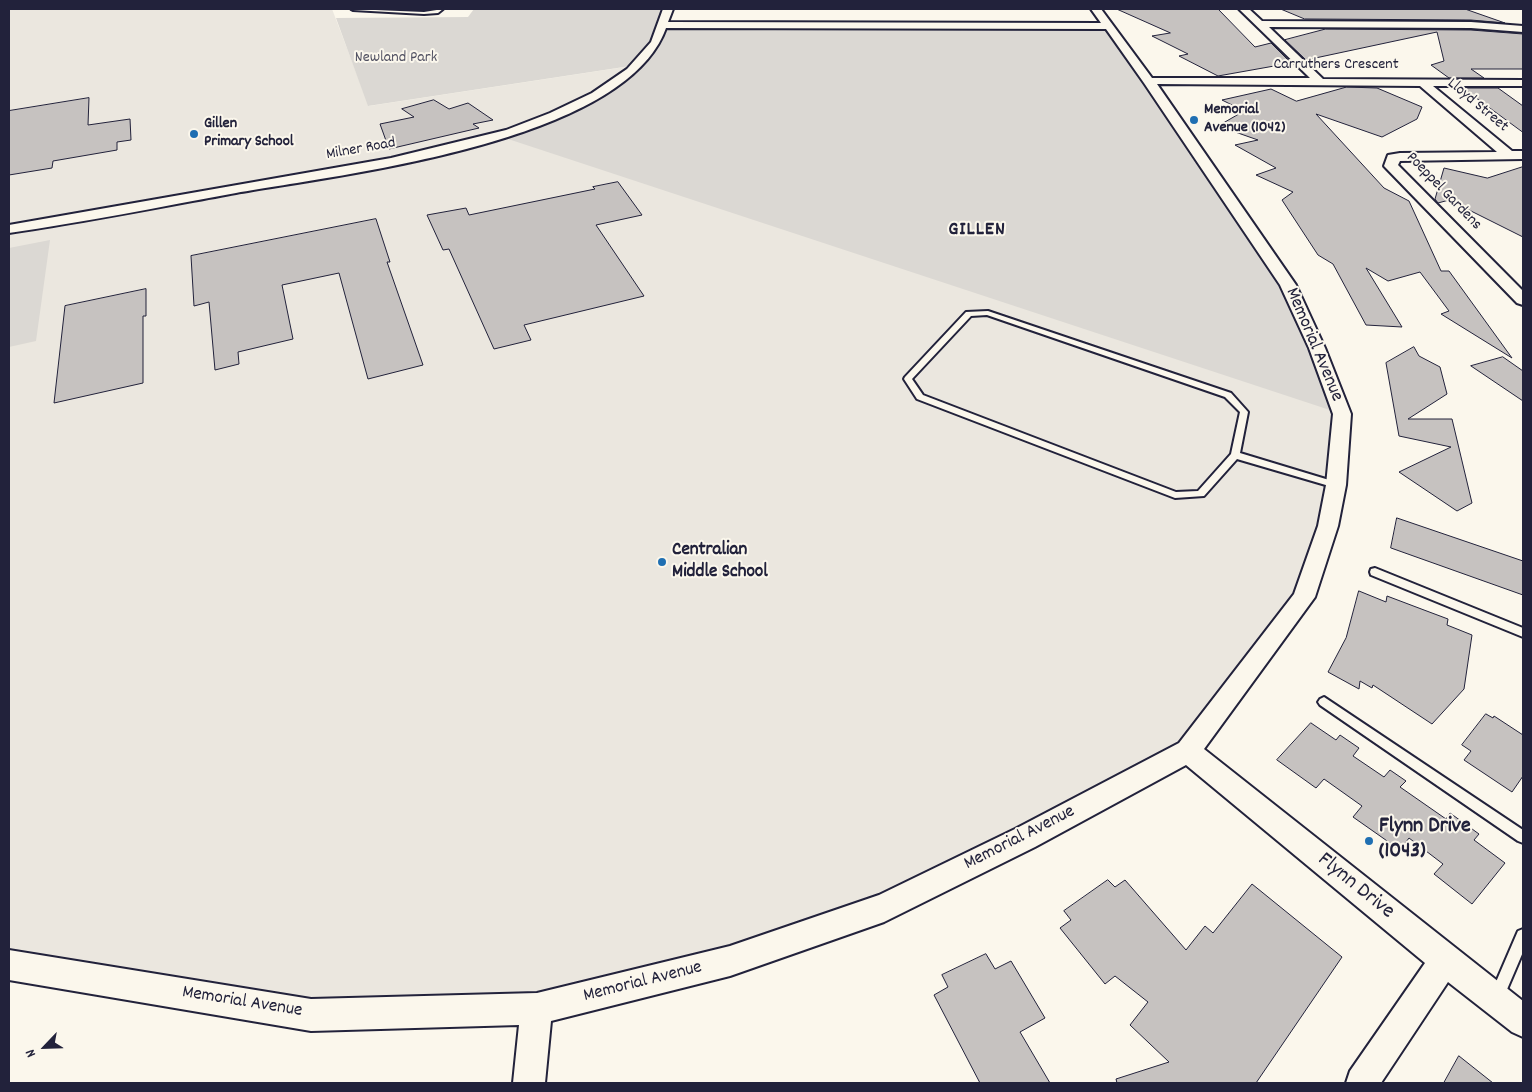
<!DOCTYPE html>
<html>
<head>
<meta charset="utf-8">
<style>
	body { margin:0 }
	#map { position:relative; width:1532px; height:1092px; overflow:hidden; background:#fbf7ec; font-family:Dekko,sans-serif }
	canvas { display:block }
	.frame { position:absolute; inset:0; border:10px solid #22223b; pointer-events:none }
	.north { position:absolute; left:20px; top:1022px; width:50px; height:50px; -webkit-text-stroke:4px #fbf7ec; paint-order:stroke; rotate:246deg; font-size:14px; font-weight:700; line-height:20px; text-align:center; color:#22223b }
	.north::after { content:''; display:block; margin:auto; width:18px; height:22px; background:#22223b; clip-path:polygon(50% 0,100% 100%,50% 72%,0 100%) }
</style>
</head>
<body>
<div id="map">
<canvas width="1532" height="1092"></canvas>
<div class="frame"></div>
<div class="north">N</div>
</div>
<script>
const ctx = document.querySelector('canvas').getContext('2d');
ctx.lineJoin = 'round';
function fill(path, color) { ctx.fillStyle = color; ctx.fill(path, 'evenodd'); }
function strokePath(path, color, width, dash) { ctx.strokeStyle = color; ctx.lineWidth = width; ctx.lineCap = dash ? 'butt' : 'round'; ctx.setLineDash(dash || []); ctx.stroke(path); }
function label(font, color, halo, rows, align = 'center') {
  ctx.font = font + ' Dekko,sans-serif'; ctx.lineWidth = 4; ctx.setLineDash([]); ctx.textBaseline = 'middle'; ctx.strokeStyle = halo; ctx.fillStyle = color; for (const [text, x, y, turn = 0] of rows) {
    ctx.save(); ctx.translate(x, y); ctx.rotate((+turn || 0) * Math.PI / 180); ctx.textAlign = isNaN(turn) ? turn : align; if (halo) ctx.strokeText(text, 0, 0); ctx.fillText(text, 0, 0); ctx.restore();
  }
}
const built = new Path2D(`
	M9,9H332L369,106L638,65L1342,414L1304,597L1188,751L884,908L537,1009L311,1015L9,965Z`);
const green = new Path2D(`
	M474,9H668L666,25L1108,26L1288,285L1342,414L499,136L575,106L637,65L368,106L336,18L468,17Z
	M50,240L36,341L9,347V248Z`);
const building = new Path2D(`
	M1117,9H1218L1255,47L1271,43L1291,63L1218,76L1179,56L1188,54L1152,36L1170,33Z
	M1281,9H1465L1505,23L1471,20L1305,19Z
	M1326,29L1471,30L1523,34V69H1471L1484,78H1449L1431,65L1444,61L1437,32L1306,60L1285,40Z
	M1347,87L1377,88L1422,107L1417,119L1382,137L1316,114L1384,188L1409,201L1441,271H1449L1512,358L1441,314L1449,311L1420,272L1388,281L1366,268L1402,327L1366,325L1333,264L1318,255L1282,200L1293,192L1256,175L1276,168L1235,145L1258,140L1218,126L1244,111L1222,100L1271,89L1296,101Z
	M1463,88H1498L1523,106V132Z
	M89,98L88,125L130,119L131,140L117,142V150L53,161L52,168L9,175V111Z
	M434,100L449,109L468,103L493,120L473,124L479,128L389,149L380,124L414,117L402,109Z
	M1523,167V237L1449,200L1438,203L1435,199L1444,168L1487,178Z
	M618,182L642,215L596,225L644,296L524,325L531,340L494,349L449,249L443,250L427,215L466,208L469,215L595,189L593,187Z
	M376,219L390,262H387L423,365L368,379L339,273L282,285L293,339L238,352L239,364L215,370L209,302L194,306L191,256Z
	M146,289V316H143V383L54,403L65,306Z
	M1414,347L1419,356L1440,367L1447,394L1408,419H1452L1472,503L1457,511L1399,472L1451,447L1399,436L1386,363Z
	M1503,357L1523,371V401L1471,366Z
	M1397,518L1523,561V595L1391,548Z
	M1359,591L1386,602L1387,596L1424,610L1448,619L1447,625L1472,635L1464,689L1432,724L1373,685L1372,688L1360,681L1359,689L1328,672L1346,638Z
	M1486,714L1493,718L1494,716L1523,735V776L1512,792L1464,760L1471,751L1462,745Z
	M1311,723L1336,740L1340,735L1359,748L1353,756L1384,777L1390,770L1406,781L1400,787L1446,819L1450,813L1479,834L1474,840L1505,863L1472,904L1434,874L1443,864L1409,838L1400,850L1353,817L1362,806L1324,779L1316,788L1277,760Z
	M1108,880L1115,887L1125,880L1186,950L1205,926L1213,933L1252,884L1342,957L1256,1083H1117L1116,1079L1169,1062L1130,1025L1148,1002L1115,976L1105,984L1060,928L1071,920L1064,911Z
	M986,954L995,969L1011,961L1045,1018L1020,1032L1050,1083H980L934,995L948,987L942,975Z
	M1459,1056L1493,1083H1444Z`);
const service = new Path2D(`
	M351,9L424,12L443,9L438,13L424,14L353,10Z
	M988,311L1231,393L1248,412L1240,453L1339,483L1341,485L1336,488L1237,459L1204,496L1175,498L917,399L904,379L905,377L966,312ZM987,315L1225,397L1240,412L1231,454L1198,491L1176,492L923,395L912,379L971,316Z
	M1375,568L1523,628V637L1371,575L1370,572L1371,569Z
	M1324,697L1523,830V843L1518,841L1320,705L1318,702L1320,699Z
	M1523,929V952L1502,1001L1497,1003L1492,1001L1490,996L1518,931Z`);
const minor = new Path2D(`
	M663,9H673L668,22L1101,23L1091,9H1101L1152,78H1310L1239,9H1249L1262,21L1471,22L1523,26V32L1471,28L1269,27L1323,79L1523,80V86H1433L1512,151H1523V159L1400,161L1398,165L1523,291V305L1517,303L1384,166L1388,155L1400,153L1497,152L1420,86L1157,84L1296,285L1325,348L1351,414L1346,485L1338,526L1315,597L1204,749L1523,1001V1037L1512,1032L1448,982L1381,1083H1346L1350,1071L1425,963L1186,765L1035,847L884,922L730,976L551,1021L545,1083H513L519,1025L311,1031L9,980V950L311,999L537,993L730,946L879,895L1015,829L1179,743L1294,594L1318,526L1326,485L1333,414L1309,348L1280,285L1144,83L1106,29L666,28C625,143 343,174 236,193C160,207 85,222 9,233V225L391,158L506,130L550,113L592,93L627,69L651,42Z`);
const markers = [
	[1194,120,5,"#1f6fb2"],
	[194,134,5,"#1f6fb2"],
	[662,562,5,"#1f6fb2"],
	[1369,841,5,"#1f6fb2"]
];
const farParknames = [
	["Newland Park",396,59]
];
const farStreetnames = [
	["Carruthers Crescent",1336,66],
	["Lloyd Street",1477,106,40],
	["Milner Road",361,150,-10],
	["Poeppel Gardens",1443,192,46]
];
const farPoinames = [
	["Memorial",1204,111],
	["Avenue (1042)",1204,129],
	["Gillen",204,125],
	["Primary School",204,143]
];
const streetNames = [
	["Memorial Avenue",1313,345,67],
	["Memorial Avenue",1020,839,-27],
	["Memorial Avenue",643,983,-14],
	["Memorial Avenue",242,1003,9]
];
const poiNames = [
	["Centralian",672,551],
	["Middle School",672,573]
];
const farDistrictnames = [
	["GILLEN",977,231]
];
const nearPoinames = [
	["Flynn Drive",1379,828],
	["(1043)",1379,853]
];
const nearStreetnames = [
	["Flynn Drive",1355,887,39]
];
fill(built, '#ebe7df');
fill(green, '#dbd8d3');
fill(building, '#c6c2c0');
strokePath(building, '#22223b', 1);
strokePath(service, '#22223b', 4);
strokePath(minor, '#22223b', 4);
fill(service, '#fbf7ec');
fill(minor, '#fbf7ec');
for (const [x, y, r, color] of markers) { const dot = new Path2D(); dot.arc(x, y, r, 0, 2 * Math.PI); ctx.fillStyle = color; ctx.fill(dot); strokePath(dot, '#fbf7ec', 2); }
label('16px', '#505061', '#fbf7ec', farParknames);
label('16px', '#22223b', '#fbf7ec', farStreetnames);
label('bold 16px', '#22223b', '#fbf7ec', farPoinames, 'left');
label('19px', '#22223b', '#fbf7ec', streetNames);
label('bold 19px', '#22223b', '#fbf7ec', poiNames, 'left');
ctx.letterSpacing = '1px';
label('bold 20px', '#22223b', '#fbf7ec', farDistrictnames);
ctx.letterSpacing = '0px';
label('bold 22px', '#22223b', '#fbf7ec', nearPoinames, 'left');
label('22px', '#22223b', '#fbf7ec', nearStreetnames);
</script>
</body>
</html>
